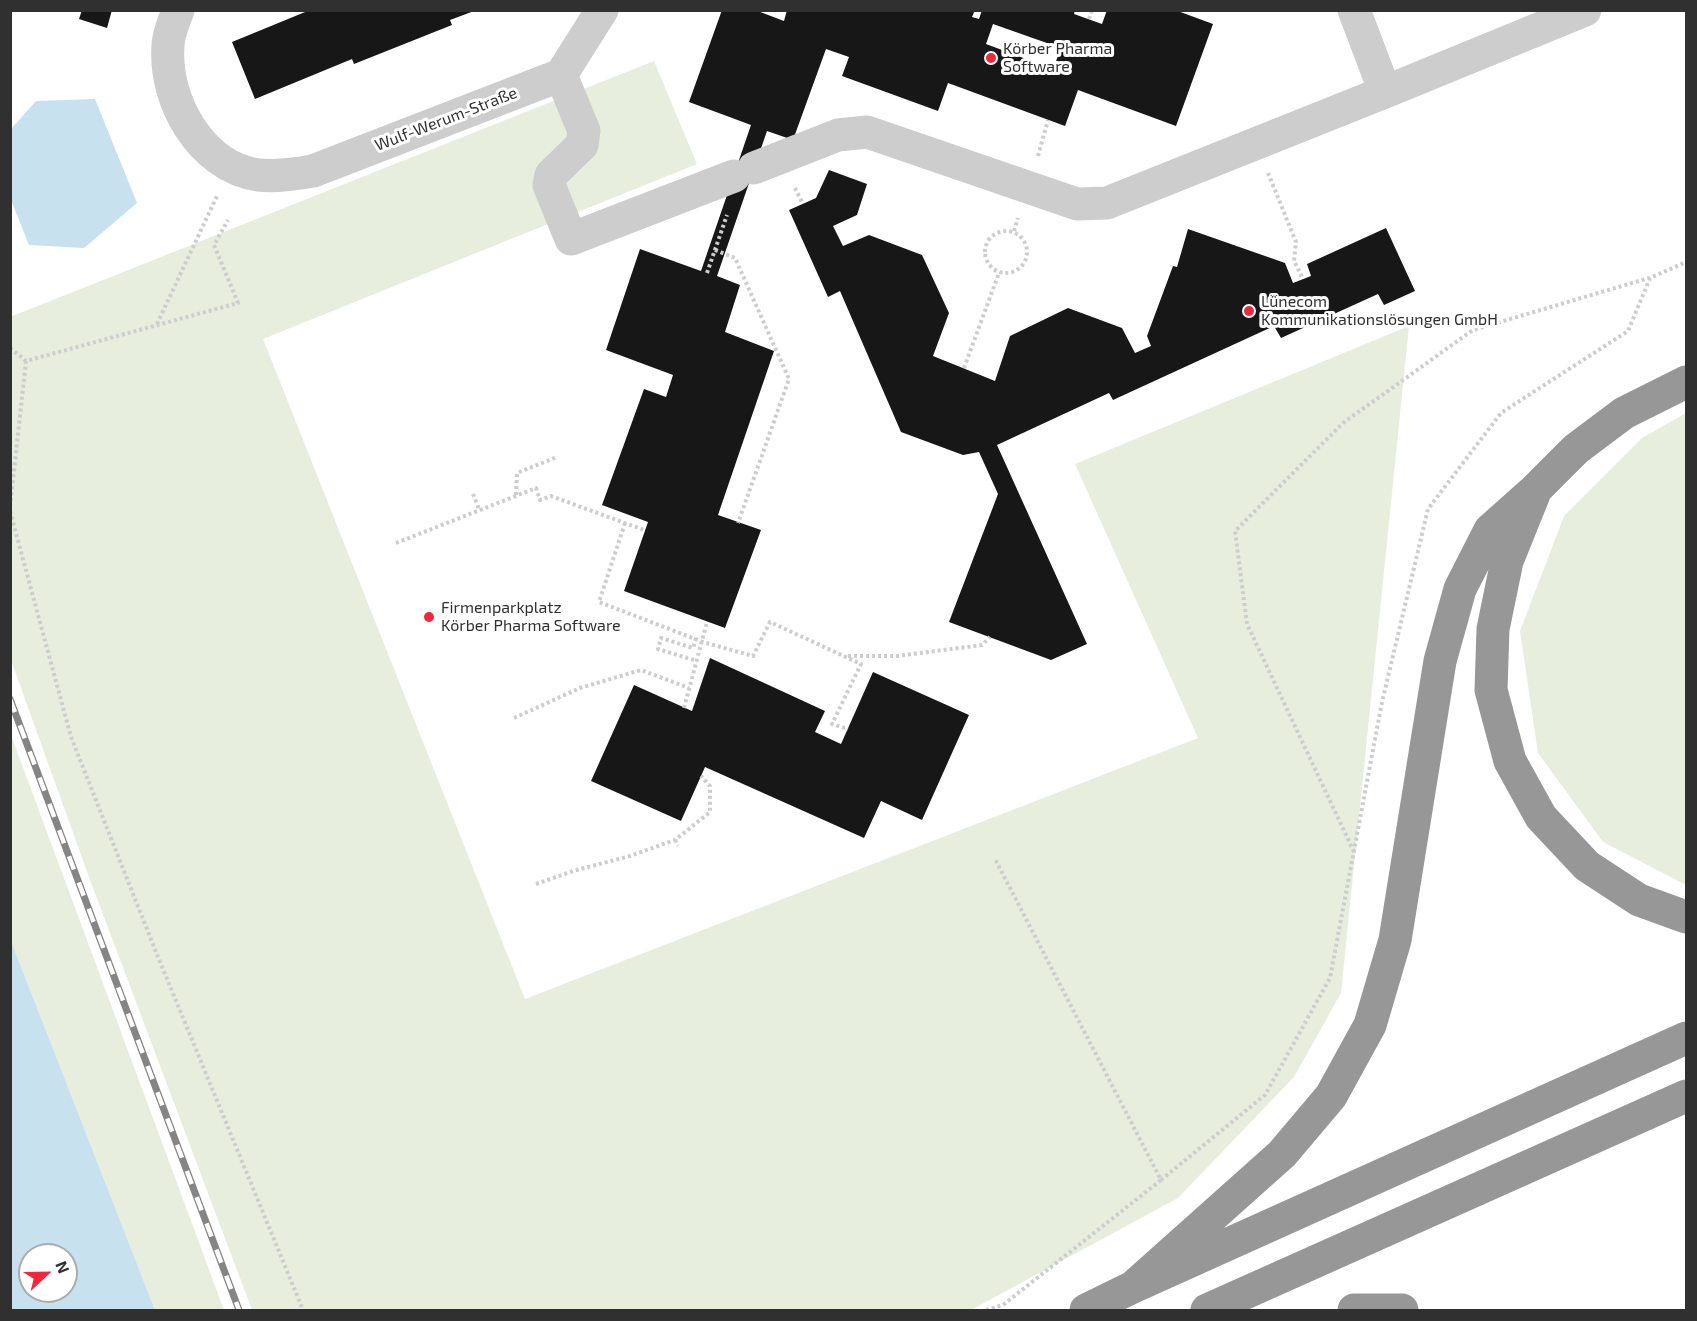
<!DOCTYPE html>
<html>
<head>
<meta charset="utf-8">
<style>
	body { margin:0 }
	#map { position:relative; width:1697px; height:1321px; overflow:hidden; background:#fff; font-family:"Exo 2",sans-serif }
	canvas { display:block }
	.frame { position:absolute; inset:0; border:12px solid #303030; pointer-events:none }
	.north { position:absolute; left:18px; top:1243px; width:60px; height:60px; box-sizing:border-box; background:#fff; border:2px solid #acacac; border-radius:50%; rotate:68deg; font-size:16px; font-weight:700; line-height:24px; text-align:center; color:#303030 }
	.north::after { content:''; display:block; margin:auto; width:21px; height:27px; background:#f1283d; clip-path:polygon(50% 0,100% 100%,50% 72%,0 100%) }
</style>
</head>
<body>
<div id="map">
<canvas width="1697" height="1321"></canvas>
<div class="frame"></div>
<div class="north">N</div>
</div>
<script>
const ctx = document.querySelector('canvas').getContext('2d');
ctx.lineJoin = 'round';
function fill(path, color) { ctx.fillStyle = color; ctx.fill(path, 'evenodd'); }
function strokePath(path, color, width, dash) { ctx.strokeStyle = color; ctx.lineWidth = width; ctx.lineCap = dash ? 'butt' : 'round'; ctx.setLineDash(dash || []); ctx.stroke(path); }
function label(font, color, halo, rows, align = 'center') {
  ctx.font = font + ' "Exo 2",sans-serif'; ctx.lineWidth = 6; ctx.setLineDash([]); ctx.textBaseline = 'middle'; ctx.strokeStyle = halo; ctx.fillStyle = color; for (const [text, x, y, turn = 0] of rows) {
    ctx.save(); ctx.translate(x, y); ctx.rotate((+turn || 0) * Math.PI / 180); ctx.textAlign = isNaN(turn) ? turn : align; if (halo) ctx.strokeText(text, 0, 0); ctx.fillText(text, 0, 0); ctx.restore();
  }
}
const green = new Path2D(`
	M654,61L697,164L263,339L525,999L1198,738L1075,464L1409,326L1341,993L1294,1077L1178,1198L971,1310H252L90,880L11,660L10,317Z
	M1686,413V885L1603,842L1538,753L1520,631L1564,516L1642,438Z
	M11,735L224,1310H155L11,941Z`);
const water = new Path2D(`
	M95,99L137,203L84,248L29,245L11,200V129L36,101Z
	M11,941L155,1310H11ZM30,1255H66V1291H30Z`);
const building = new Path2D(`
	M82,10H112L107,28L79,19Z
	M310,10H474V11L450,20L452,25L354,64L352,59L255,99L232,42Z
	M722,10H755L784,21L787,10H975L972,17L979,19L982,10H1075L1074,14L1102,24L1107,10H1175L1213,24L1176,126L1078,90L1065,126L948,83L938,111L842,76L849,57L826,49L793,140L767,131L717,276L740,285L725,332L774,351L718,515L761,530L725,628L624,591L648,522L602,505L644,389L666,397L673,375L606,350L640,249L701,271L751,125L689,102ZM993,24L1061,48L1053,69L986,44Z
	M829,170L867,184L857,215L833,226L843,246L869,235L922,255L949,313L933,356L995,381L1010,336L1068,308L1122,328L1135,353L1151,346L1147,336L1173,266L1177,267L1188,229L1285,263L1293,283L1311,276L1307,264L1386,228L1415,291L1384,305L1378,294L1281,338L1274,326L1113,400L1109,393L997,445L1087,644L1051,660L949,622L998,494L979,452L963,455L901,432L840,291L828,297L789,210L816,198Z
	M710,658L825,711L815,732L841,744L873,672L969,715L922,820L881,801L864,838L705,767L681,821L591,781L634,685L692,711Z`);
const path = new Path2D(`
	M1089,19L1092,10
	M1038,156L1048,120
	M1268,173L1296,242L1294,261L1303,279
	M795,188L803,204
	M985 252a21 21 0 1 1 42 0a21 21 0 1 1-42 0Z
	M1014,231L1018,218
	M715,250L735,258L789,379L738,523
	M707,273L727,215
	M157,324L217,196
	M10,348L26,361L238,303L214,245L228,220
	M964,368L999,273
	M473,494L479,509
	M516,495L517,473L557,457
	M10,507L26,361
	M10,511L71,737L158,957L303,1310
	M625,523L599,602L703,642L753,656L770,622L861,664L832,724L848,729
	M396,543L536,488L540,500L551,496L644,530
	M696,638L693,648L661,638L658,649L697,661
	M848,656H897L982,645L990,637
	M684,708L707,622
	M514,718L580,688L641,670L689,688
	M675,840L678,846
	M1354,852L1247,624L1235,531L1343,423L1473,330L1649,278
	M536,884L573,871L630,856L675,840L710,812V786L701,776
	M1161,1180L1265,1095L1330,978L1382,702L1428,509L1501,413L1628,331L1650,278L1686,262
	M986,1310L1003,1305L1161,1180L995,859`);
const minor = new Path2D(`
	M178,10C174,22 168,34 168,46C164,100 200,166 258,175C276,177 295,174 313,171L561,75L602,10
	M561,75L584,131L582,145L551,175L549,185L571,239L734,176
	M1385,92L1585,10
	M754,168L838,135L867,132L1077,204L1107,203L1385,92L1354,10`);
const highway = new Path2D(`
	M1534,494L1507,561L1493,629L1491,690L1510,761L1541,817L1587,866L1639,900L1686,917
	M1133,1287L1282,1154L1331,1096L1370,1025L1395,940L1440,661L1460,589L1490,530L1536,489L1576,449L1624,413L1686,382
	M1086,1310L1133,1287L1686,1038
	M1207,1310L1686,1096
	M1354,1310H1402`);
const rail = new Path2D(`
	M10,699L239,1310`);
const markers = [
	[991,58,6,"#f1283d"],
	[1249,311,6,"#f1283d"],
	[429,617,6,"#f1283d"]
];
const poiNames = [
	["Körber Pharma",1003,49],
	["Software",1003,67],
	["Lünecom",1261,302],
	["Kommunikationslösungen GmbH",1261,320],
	["Firmenparkplatz",441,608],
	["Körber Pharma Software",441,626]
];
const streetNames = [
	["Wulf-Werum-Straße",446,119,-21]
];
fill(green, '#e7eedd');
fill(water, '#c8e1ef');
fill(building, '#171717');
strokePath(path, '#cdcdcd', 4, [3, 3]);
strokePath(minor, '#cdcdcd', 33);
strokePath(highway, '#979797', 33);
strokePath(rail, '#858585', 7);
strokePath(rail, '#fff', 4.5, [14]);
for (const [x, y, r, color] of markers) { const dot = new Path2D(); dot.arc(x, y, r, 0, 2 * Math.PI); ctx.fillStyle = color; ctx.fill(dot); strokePath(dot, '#fff', 2); }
label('16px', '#303030', '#fff', poiNames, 'left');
label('16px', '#303030', '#fff', streetNames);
</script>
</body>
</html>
